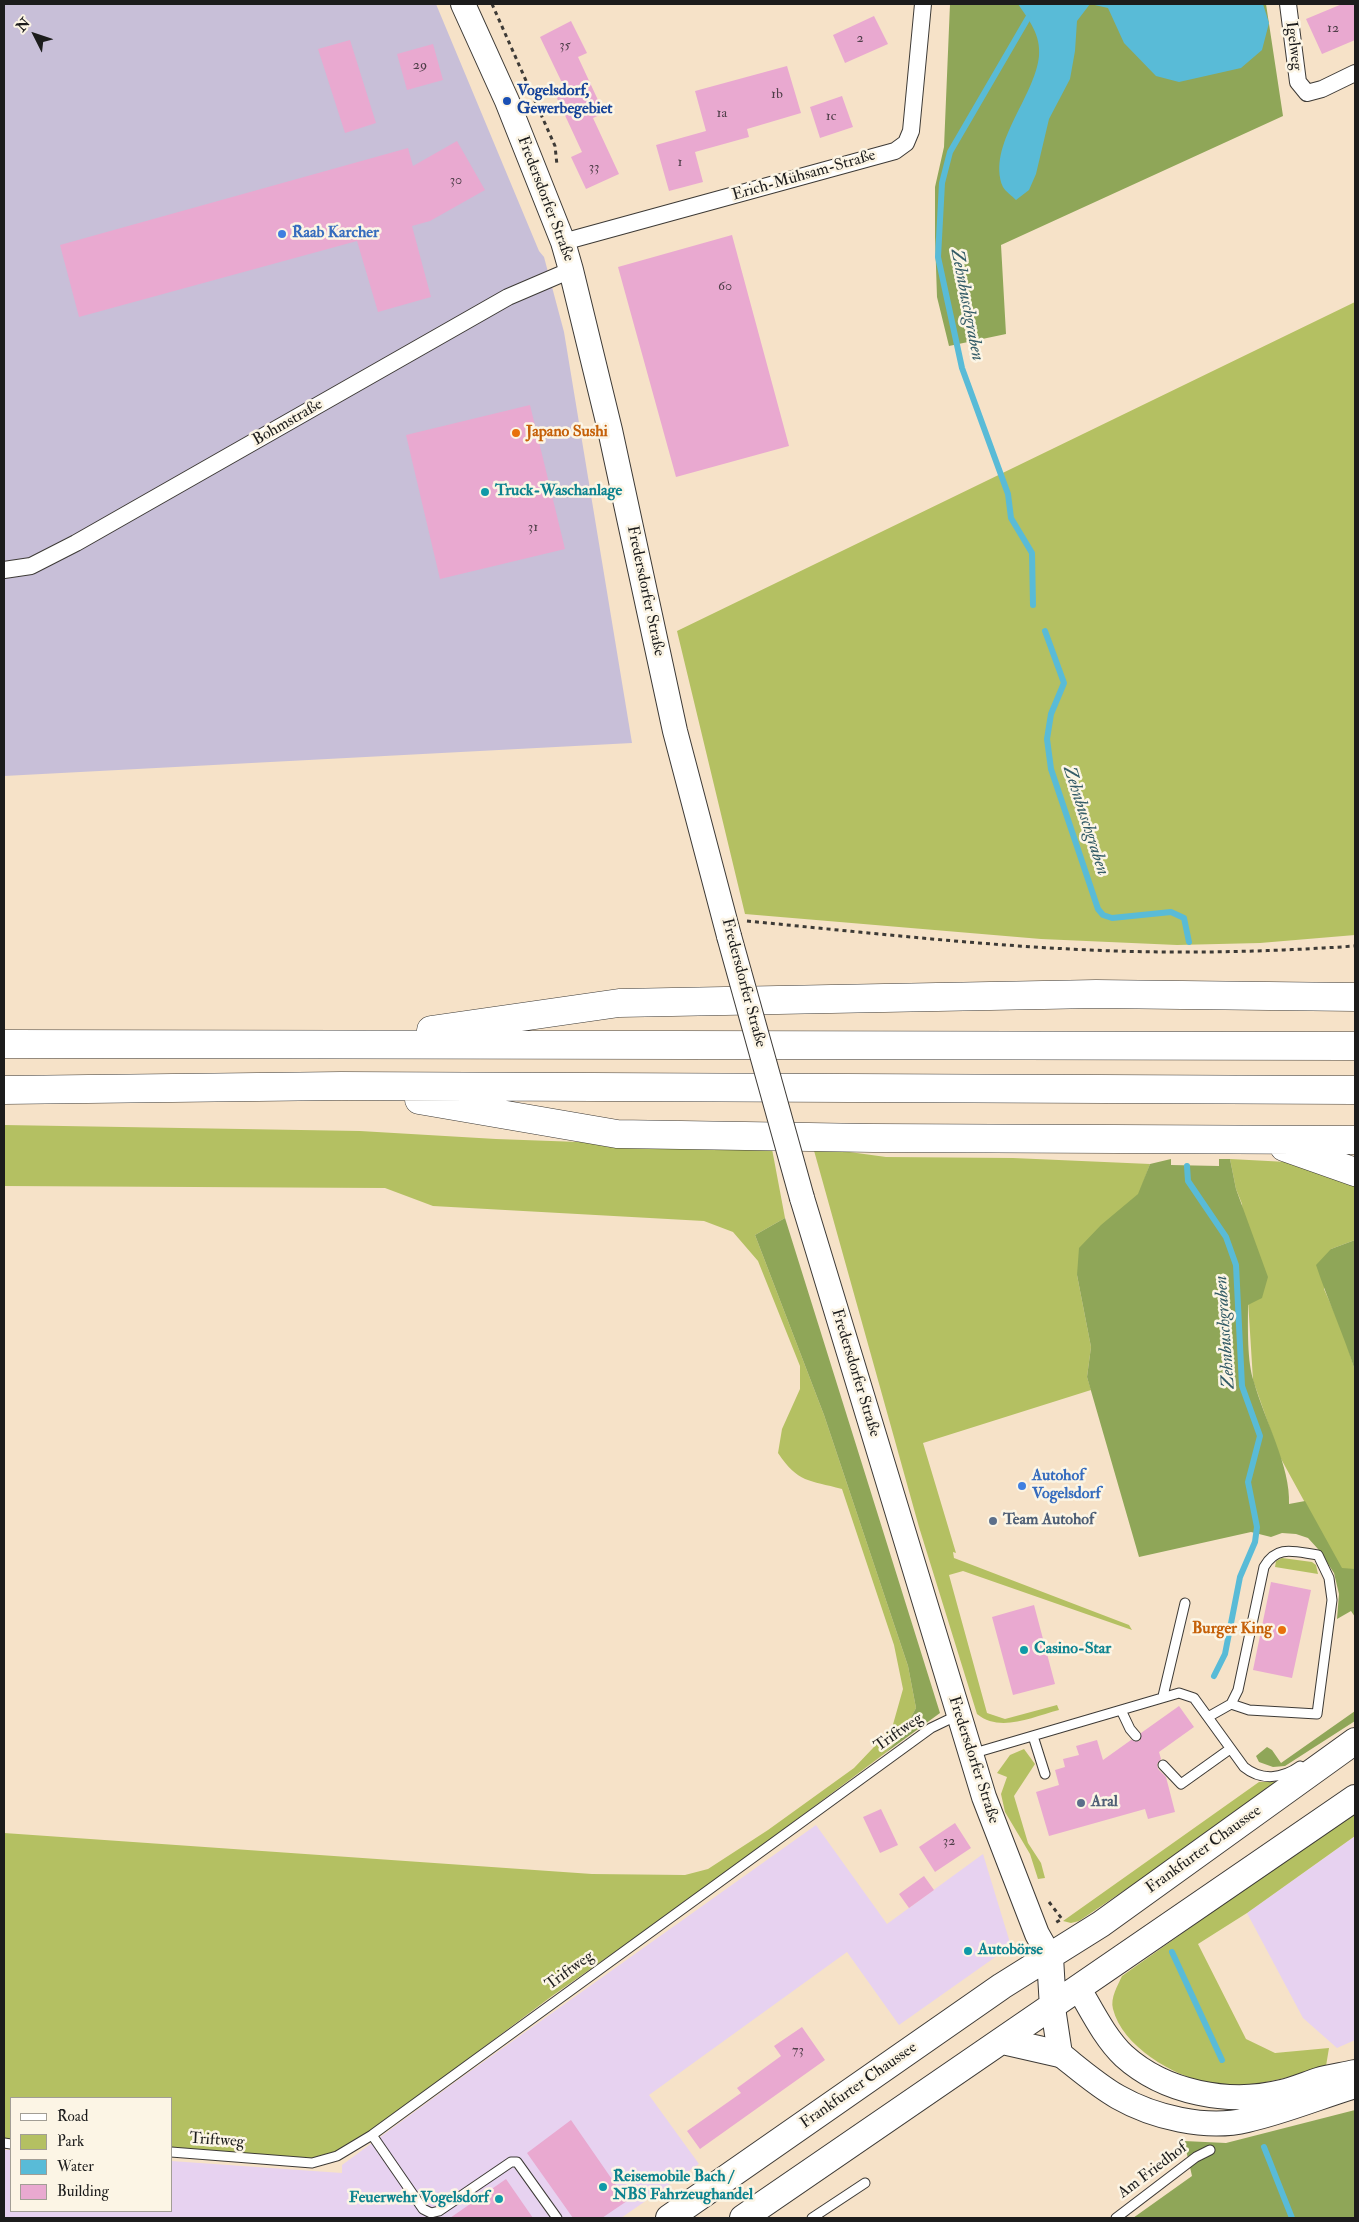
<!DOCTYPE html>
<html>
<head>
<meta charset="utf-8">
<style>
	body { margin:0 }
	#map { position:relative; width:1359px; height:2222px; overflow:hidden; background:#f6e2c8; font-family:"IM FELL Double Pica",serif }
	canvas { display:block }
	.frame { position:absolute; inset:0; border:5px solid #1c1c1c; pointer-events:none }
	.legend { position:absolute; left:10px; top:2097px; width:162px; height:115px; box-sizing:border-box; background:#fcf5e5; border:1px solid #a29e95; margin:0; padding:6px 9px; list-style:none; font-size:15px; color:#1c1c1c }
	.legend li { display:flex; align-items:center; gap:10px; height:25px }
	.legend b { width:25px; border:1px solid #a29e95 }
	.north { position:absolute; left:10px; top:10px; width:50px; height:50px; -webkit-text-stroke:4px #fcf5e5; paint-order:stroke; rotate:311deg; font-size:14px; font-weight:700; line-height:20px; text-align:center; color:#1c1c1c }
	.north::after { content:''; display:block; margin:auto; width:18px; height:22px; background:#1c1c1c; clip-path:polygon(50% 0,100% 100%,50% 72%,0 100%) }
</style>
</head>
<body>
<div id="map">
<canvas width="1359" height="2222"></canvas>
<div class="frame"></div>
<ul class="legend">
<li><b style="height:6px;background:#fff"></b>Road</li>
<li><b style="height:14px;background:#b4c062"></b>Park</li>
<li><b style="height:14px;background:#59bbd7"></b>Water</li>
<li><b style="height:14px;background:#e9a9d0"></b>Building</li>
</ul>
<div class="north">N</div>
</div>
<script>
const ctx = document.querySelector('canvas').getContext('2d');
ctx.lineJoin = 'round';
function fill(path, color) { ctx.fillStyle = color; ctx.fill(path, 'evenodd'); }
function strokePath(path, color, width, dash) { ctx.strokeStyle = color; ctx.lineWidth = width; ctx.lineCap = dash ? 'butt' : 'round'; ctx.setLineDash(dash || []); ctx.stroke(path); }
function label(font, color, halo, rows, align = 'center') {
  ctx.font = font + ' "IM FELL Double Pica",serif'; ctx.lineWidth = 5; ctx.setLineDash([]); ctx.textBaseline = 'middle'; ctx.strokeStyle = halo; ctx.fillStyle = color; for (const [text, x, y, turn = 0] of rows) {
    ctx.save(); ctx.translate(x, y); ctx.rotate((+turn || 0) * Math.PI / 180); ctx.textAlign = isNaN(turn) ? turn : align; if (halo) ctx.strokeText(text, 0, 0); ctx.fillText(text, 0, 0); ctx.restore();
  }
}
const built = new Path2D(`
	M816,1825L887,1924L983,1854L1011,1946L899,2025L847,1952L649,2095L699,2164L621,2218H4V2150H11V2211H171V2161L342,2173V2165L458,2080Z
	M1355,1836V2040L1337,2048L1303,2018L1247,1913Z`);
const industrial = new Path2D(`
	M4,4H436L539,251L544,257L564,332L632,743L4,776Z`);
const green = new Path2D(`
	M1355,302V935L1260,943L1177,945L1041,939L745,914L677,631Z
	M4,1125L360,1131L496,1139L772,1149L785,1218L755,1235L824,1415L908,1666L916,1708L899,1739L884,1754L700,1892L552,1996L361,2139L334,2154L311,2158L171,2148V2098H11V2139H4V1833L592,1874L685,1875L708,1869L768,1830L854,1768L892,1728L903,1689L894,1645L842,1489C809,1480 798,1483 778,1453L782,1429L800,1389V1366L758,1261L733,1232L704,1221L433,1206L385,1188L4,1186Z
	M813,1147L886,1157L1013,1158L1150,1164L1139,1194L1123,1208L1077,1275L1091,1347L1087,1377L1091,1390L923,1443L956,1553L953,1552L954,1558L1129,1625L1132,1630L963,1571L949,1575L987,1713L1005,1719L1057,1705L1059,1710C1032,1717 1000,1733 977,1714L919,1527Z
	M1230,1159L1287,1162L1355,1183V1240L1331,1249L1324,1289L1343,1332L1355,1371V1594L1280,1457L1253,1380L1242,1204L1236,1189Z
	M1282,1558L1312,1562L1316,1565L1318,1574L1275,1567L1276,1561Z
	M1024,1749L1035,1764L1014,1796L1028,1843L1041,1863L1045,1878L1038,1879L1030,1854L1005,1812L1001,1794L1007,1777L997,1773L1010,1755Z
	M1259,1782H1285L1079,1921L1071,1923L1063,1921Z
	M1355,1811V1836L1247,1913L1198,1944L1246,2039L1275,2053L1329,2048L1326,2066C1289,2077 1248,2091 1209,2083C1173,2076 1122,2046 1113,2009C1110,1998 1118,1985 1122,1976Z`);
const forest = new Path2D(`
	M950,4H1266L1283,116L1001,245L1006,334L949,346L937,297L935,237V187L944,147Z
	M1171,1159V1165L1219,1166V1159H1230L1236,1189L1268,1277L1262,1298L1248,1305C1248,1328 1247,1362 1254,1382C1264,1419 1291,1467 1289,1504L1305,1501L1342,1568L1355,1569V1617L1351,1611L1337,1619L1339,1594L1334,1573L1318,1549L1308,1538L1296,1534L1282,1533L1271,1537L1251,1532L1139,1557L1087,1377L1091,1347L1077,1275L1079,1248L1101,1225L1138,1194L1150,1164Z
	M785,1218L940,1713L884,1754L899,1739L916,1708L908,1666L824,1415L755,1235Z
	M1355,1240V1371C1344,1335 1328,1301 1316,1265L1331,1249Z
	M1355,1711V1721L1285,1766L1273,1767L1259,1762L1256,1756L1267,1747L1272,1750L1281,1763Z
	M1355,2110V2218H1133L1192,2176L1184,2141L1226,2143Z`);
const water = new Path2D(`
	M1018,4H1263L1269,23L1262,50L1241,68L1179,82L1156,76L1124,43L1108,8L1090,4L1077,21L1075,51L1070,79L1049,119L1036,174L1029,190L1016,200C1012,196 1005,191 1003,187C986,146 1035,97 1039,56C1041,35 1029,20 1018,4Z`);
const stream = new Path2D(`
	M1028,18L950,152L942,183L938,257L962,368L1008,494L1011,518L1032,553L1033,605
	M1045,631L1064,683L1051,714L1047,739L1051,769L1098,909L1103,915L1112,918L1171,912L1184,918L1189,942
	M1187,1166L1188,1181L1226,1237L1236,1265L1242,1386L1260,1436L1248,1482L1257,1527L1255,1542L1240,1577L1225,1654L1214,1676
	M1172,1952L1222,2060
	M1264,2147L1292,2218`);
const building = new Path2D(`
	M1342,4H1355V40L1322,54L1306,19Z
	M874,16L888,44L845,63L833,35Z
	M571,21L587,53L578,57L604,113L593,118L619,174L586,189L571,157L582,152L556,96L566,91L540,37Z
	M350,40L376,123L345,133L318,49Z
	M433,44L443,80L407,90L397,54Z
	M787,66L801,113L747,129L749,137L695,152L703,182L669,191L656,145L706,131L695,91Z
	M842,96L853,127L820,138L810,107Z
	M457,141L485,190L430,221L412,226L431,297L378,312L357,241L79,317L60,245L408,148L413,166Z
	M732,235L789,446L676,477L618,267Z
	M530,405L565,549L440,579L406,435Z
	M1271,1582L1311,1590L1292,1678L1253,1670Z
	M1034,1605L1055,1684L1013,1695L992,1617Z
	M1179,1706L1194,1727L1159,1752L1161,1759L1157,1764L1158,1769L1166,1777L1175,1812L1148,1819L1145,1809L1049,1836L1036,1792L1059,1785L1055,1770L1065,1767L1063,1759L1079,1755L1076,1746L1097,1740L1103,1760L1131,1740L1140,1741L1141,1733Z
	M881,1809L898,1845L880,1853L863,1817Z
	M955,1823L971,1848L935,1872L919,1847Z
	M924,1876L934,1890L909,1908L899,1894Z
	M802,2027L825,2060L700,2149L687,2131L741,2093L737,2088L781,2056L774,2046Z
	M571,2120L627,2201L602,2218H573L527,2153Z
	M506,2179L533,2218H450Z`);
const path = new Path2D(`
	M492,4L555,146L557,165
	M747,921C861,932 976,945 1090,950C1179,954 1267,952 1355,946
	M1049,1902L1062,1919L1055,1923`);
const lane = new Path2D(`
	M1163,1696L1185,1603
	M1121,1710L1130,1729L1136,1736
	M1208,1717L1231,1704L1249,1710L1317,1714L1332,1600L1329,1578L1318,1555C1295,1552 1277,1544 1264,1567L1238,1690L1231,1704
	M1033,1736L1045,1774
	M971,1754L1179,1693L1194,1698L1244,1767C1261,1781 1282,1779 1300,1766
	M1163,1765L1181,1784L1230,1749
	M372,2135L423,2209L431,2213L439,2211L511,2162H517L557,2218
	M4,2143L11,2144
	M171,2152L312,2163L337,2156L372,2135L931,1728L958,1715
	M812,2218L865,2183
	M1116,2218L1196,2157L1210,2150`);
const street = new Path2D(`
	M1288,4L1298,82L1307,93L1322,89L1355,73
	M563,242L895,151L906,143L911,131L923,4
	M4,570L31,566L76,543L508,297L571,270`);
const secondary = new Path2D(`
	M463,4L507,101L563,242L571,270L610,430L675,731L729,936
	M802,1198L984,1797L1037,1934L1050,1957
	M1079,1989C1092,2011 1105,2038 1124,2056C1165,2093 1229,2105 1282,2092C1294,2089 1306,2084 1318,2080C1330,2076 1343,2075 1355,2072
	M1053,2008L1060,2054C1079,2069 1097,2085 1118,2097C1153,2117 1206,2130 1247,2120C1283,2112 1319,2097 1355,2086`);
const primary = new Path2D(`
	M1050,1957L1053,2008
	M1003,2041L1060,2054
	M669,2218L1002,1986L1101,1924L1355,1741
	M743,2218L1355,1798`);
const highway = new Path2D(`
	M431,1030L619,1003L1096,994L1355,997
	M4,1044L1355,1046
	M4,1090L341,1086L1355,1090
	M419,1100L617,1134L873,1138L1355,1140
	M1284,1147L1355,1172`);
const secondaryBridge = new Path2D(`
	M729,936L802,1198`);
const markers = [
	[507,101,5,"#1a4fb4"],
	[282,234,5,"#3f7fe0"],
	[516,433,5,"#e8710a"],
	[485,492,5,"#0f9aa8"],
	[1022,1486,5,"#3f7fe0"],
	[993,1521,5,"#5c6f8a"],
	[1282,1630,5,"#e8710a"],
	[1024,1650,5,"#0f9aa8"],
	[1081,1803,5,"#5c6f8a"],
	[968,1951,5,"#0f9aa8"],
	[603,2187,5,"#0f9aa8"],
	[499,2199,5,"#0f9aa8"]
];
const numberNames = [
	["12",1333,29],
	["2",860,39],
	["35",565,46],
	["29",420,66],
	["1b",777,95],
	["1a",722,114],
	["1c",831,117],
	["1",680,163],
	["33",594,168],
	["30",456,181],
	["60",725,287],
	["31",533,528],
	["32",949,1842],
	["73",798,2051]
];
const streetNames = [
	["Igelweg",1293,46,83],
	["Erich-Mühsam-Straße",804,176,-16],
	["Fredersdorfer Straße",545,199,69],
	["Bohmstraße",288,423,-30],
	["Fredersdorfer Straße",645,591,78],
	["Fredersdorfer Straße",743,983,75],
	["Fredersdorfer Straße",855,1373,73],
	["Triftweg",899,1733,-35],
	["Fredersdorfer Straße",973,1760,72],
	["Frankfurter Chaussee",1204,1850,-36],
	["Triftweg",570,1971,-36],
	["Frankfurter Chaussee",859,2086,-35],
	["Triftweg",217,2141,4],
	["Am Friedhof",1153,2171,-37]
];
const transitNames = [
	["Vogelsdorf,",517,92],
	["Gewerbegebiet",517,110]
];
const shopNames = [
	["Raab Karcher",292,234],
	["Autohof",1032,1477],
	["Vogelsdorf",1032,1495]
];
const foodNames = [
	["Japano Sushi",526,433],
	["Burger King",1272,1630,"right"]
];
const cultureNames = [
	["Truck-Waschanlage",495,492],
	["Casino-Star",1034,1650],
	["Autobörse",978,1951],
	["Reisemobile Bach /",613,2178],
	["NBS Fahrzeughandel",613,2196],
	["Feuerwehr Vogelsdorf",489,2199,"right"]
];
const serviceNames = [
	["Team Autohof",1003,1521],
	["Aral",1091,1803]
];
const waterNames = [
	["Zehnbuschgraben",966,305,79],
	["Zehnbuschgraben",1085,821,72],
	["Zehnbuschgraben",1226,1332,-94]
];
fill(built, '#e7d2f0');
fill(industrial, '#c8bfd8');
fill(green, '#b4c062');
fill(forest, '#8fa658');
fill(water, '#59bbd7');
strokePath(stream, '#59bbd7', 6);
fill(building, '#e9a9d0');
strokePath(lane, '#3d3a36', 11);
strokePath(street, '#3d3a36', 18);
strokePath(secondary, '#3d3a36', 26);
strokePath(primary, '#3d3a36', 28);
strokePath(highway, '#3d3a36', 29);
strokePath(path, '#3d3a36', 3, [4, 4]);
strokePath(lane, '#fff', 9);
strokePath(street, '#fff', 16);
strokePath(secondary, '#fff', 24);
strokePath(primary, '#fff', 26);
strokePath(highway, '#fff', 28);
strokePath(secondaryBridge, '#3d3a36', 26, []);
strokePath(secondaryBridge, '#fff', 24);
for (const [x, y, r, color] of markers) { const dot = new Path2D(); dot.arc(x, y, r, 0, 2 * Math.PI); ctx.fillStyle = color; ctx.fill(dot); strokePath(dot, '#fcf5e5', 2); }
label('14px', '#4f3f49', null, numberNames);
label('16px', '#1c1c1c', '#fcf5e5', streetNames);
label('bold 16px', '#164399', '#fcf5e5', transitNames, 'left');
label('bold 16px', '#366cbe', '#fcf5e5', shopNames, 'left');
label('bold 16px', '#c56008', '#fcf5e5', foodNames, 'left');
label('bold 16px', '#0d838f', '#fcf5e5', cultureNames, 'left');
label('bold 16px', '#4e5e75', '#fcf5e5', serviceNames, 'left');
label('italic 18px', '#345c67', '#fcf5e5', waterNames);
</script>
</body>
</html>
